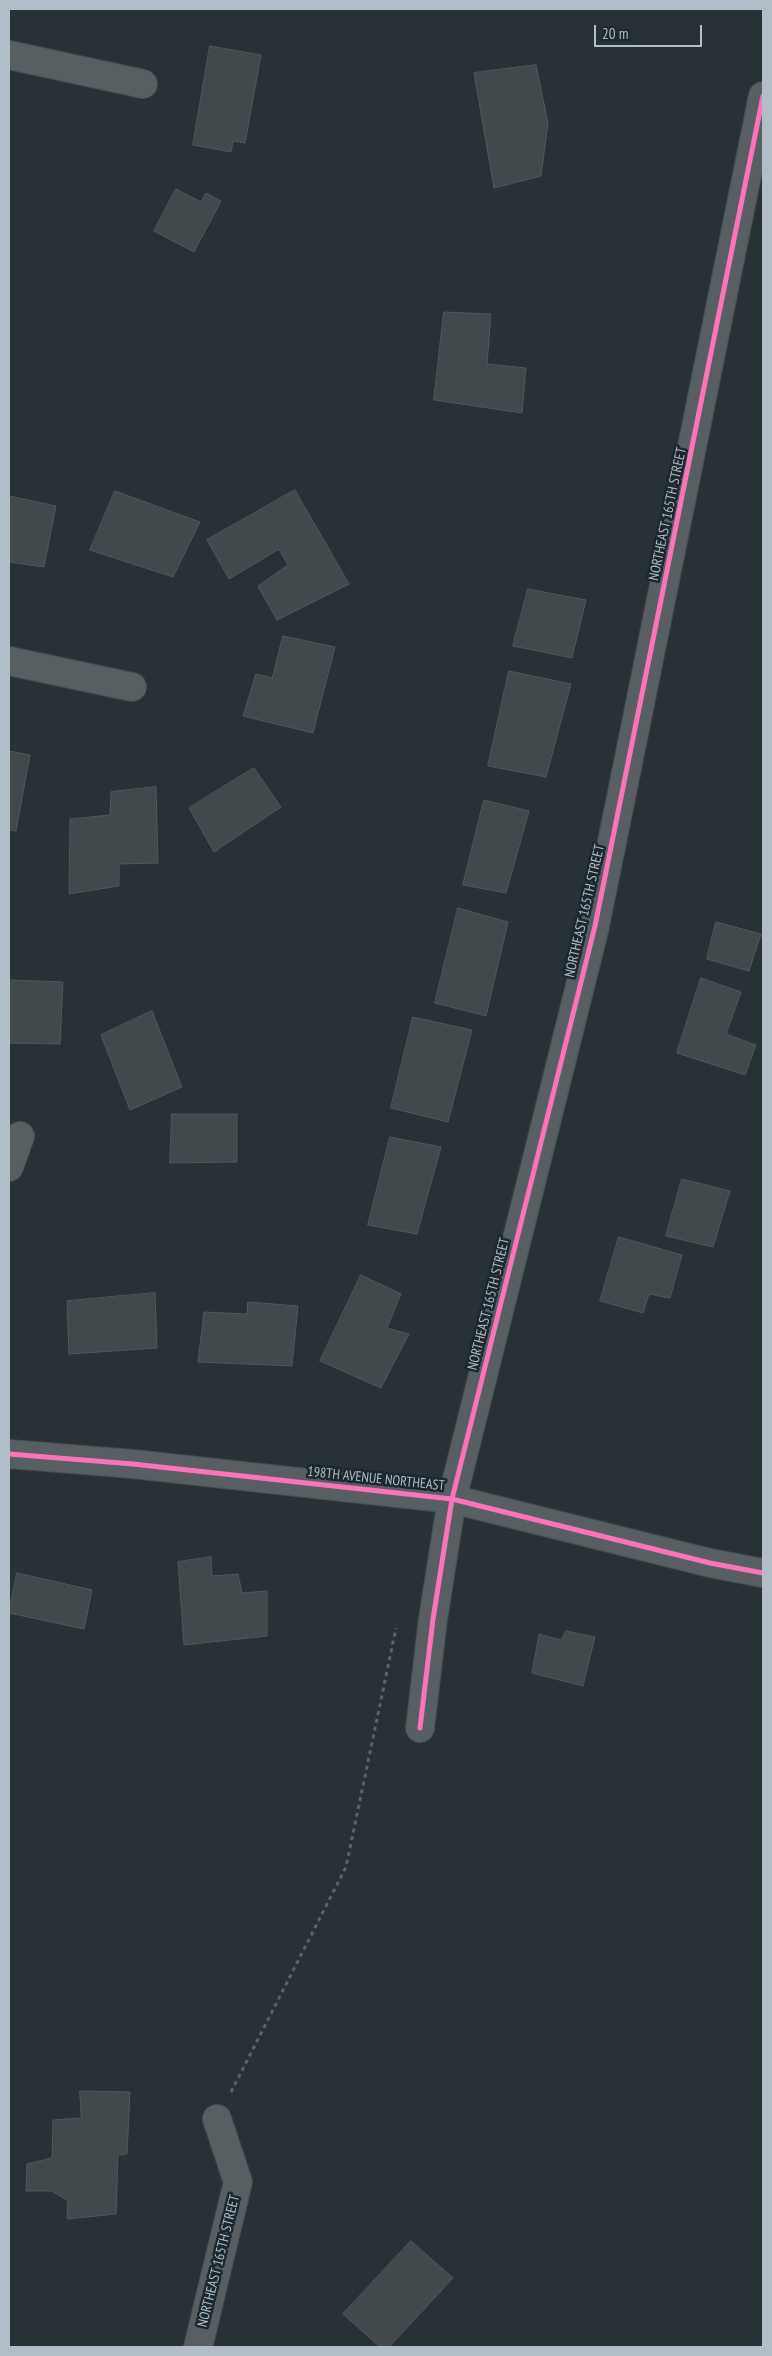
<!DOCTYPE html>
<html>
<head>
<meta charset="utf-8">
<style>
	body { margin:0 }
	#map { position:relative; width:772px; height:2356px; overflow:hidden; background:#283135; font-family:"PT Sans Narrow",sans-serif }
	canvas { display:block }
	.frame { position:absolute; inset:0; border:10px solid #b1bec7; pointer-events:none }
	.scale { position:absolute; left:594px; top:25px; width:108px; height:22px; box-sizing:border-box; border:2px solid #b1bec7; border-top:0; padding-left:6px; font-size:15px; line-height:18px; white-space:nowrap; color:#b1bec7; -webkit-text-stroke:4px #1b2830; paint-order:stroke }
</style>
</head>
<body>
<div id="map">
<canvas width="772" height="2356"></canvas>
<div class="frame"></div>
<div class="scale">20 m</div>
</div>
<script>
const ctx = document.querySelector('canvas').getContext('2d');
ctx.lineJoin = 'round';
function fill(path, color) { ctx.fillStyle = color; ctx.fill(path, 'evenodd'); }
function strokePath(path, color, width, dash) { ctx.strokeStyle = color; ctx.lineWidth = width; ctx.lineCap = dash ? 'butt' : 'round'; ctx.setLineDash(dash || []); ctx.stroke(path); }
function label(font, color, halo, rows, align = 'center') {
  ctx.font = font + ' "PT Sans Narrow",sans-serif'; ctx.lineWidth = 5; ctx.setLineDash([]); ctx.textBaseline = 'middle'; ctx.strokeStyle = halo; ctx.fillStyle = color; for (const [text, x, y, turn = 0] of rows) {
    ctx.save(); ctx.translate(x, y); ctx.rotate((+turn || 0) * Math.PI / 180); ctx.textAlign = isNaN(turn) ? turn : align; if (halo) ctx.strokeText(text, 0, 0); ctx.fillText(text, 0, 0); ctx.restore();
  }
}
const building = new Path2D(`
	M210,46L261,55L245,143L233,141L231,152L193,145Z
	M536,65L548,123L541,176L494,188L474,73Z
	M176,189L201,202L206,193L221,201L194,252L154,231Z
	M444,312L491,314L487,364L526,368L522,413L434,400Z
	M295,490L349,584L277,620L258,586L288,565L279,549L229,579L207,540Z
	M115,491L200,522L173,577L90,550Z
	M9,496L56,506L44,567L9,562Z
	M528,589L586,600L572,658L513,646Z
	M283,636L335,647L313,733L243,716L256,674L272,678Z
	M509,671L571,684L546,777L488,766Z
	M9,751L30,755L16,831L9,830Z
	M254,768L281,807L214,852L189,808Z
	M156,787L158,863L119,864V886L69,894L70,819L110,815L111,792Z
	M484,800L529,811L506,893L463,885Z
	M458,908L508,922L486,1016L435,1003Z
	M716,922L761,934L749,971L707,959Z
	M701,978L741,992L726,1034L756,1045L745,1075L677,1053Z
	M9,980L63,982L60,1044L9,1043Z
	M152,1011L182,1087L130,1110L101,1035Z
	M413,1017L472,1030L448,1122L391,1108Z
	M172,1114H237V1162L170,1163Z
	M390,1137L441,1147L417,1234L368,1225Z
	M682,1179L730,1191L713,1247L666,1236Z
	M619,1237L682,1255L670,1298L649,1294L643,1313L600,1301Z
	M361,1275L401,1294L387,1328L409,1334L381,1388L320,1361Z
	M155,1293L157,1348L69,1354L67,1301Z
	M248,1302L298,1306L292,1366L198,1362L204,1312L247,1314Z
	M211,1557L212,1576L238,1574L242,1593L267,1591V1636L184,1645L178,1562Z
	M17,1573L92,1590L84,1629L9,1613Z
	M566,1631L595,1637L583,1686L532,1673L539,1634L561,1640Z
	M80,2091L130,2092L127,2154L118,2155L116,2214L67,2219L68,2201L52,2191H26L27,2164L52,2158L53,2120L81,2118Z
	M411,2241L453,2278L389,2347H380L343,2314Z`);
const path = new Path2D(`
	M231,2092L346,1867L396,1628`);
const minor = new Path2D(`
	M9,55L143,84
	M9,661L132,687
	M9,1167L20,1136
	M9,1454L133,1464L452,1499L710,1563L763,1573
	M420,1728L433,1619L452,1499L595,926L763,96
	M198,2347L238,2182L217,2119`);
const cycleway = new Path2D(`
	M9,1454L133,1464L452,1499L710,1563L763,1573
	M420,1728L433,1619L452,1499L595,926L763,96`);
const streetNames = [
	["NORTHEAST 165TH STREET",668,514,-78],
	["NORTHEAST 165TH STREET",585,911,-77],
	["NORTHEAST 165TH STREET",489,1304,-76],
	["198TH AVENUE NORTHEAST",376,1479,6],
	["NORTHEAST 165TH STREET",219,2261,-76]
];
fill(building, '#41494d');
strokePath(building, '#50585d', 1);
strokePath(minor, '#464c50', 30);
strokePath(path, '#5b6367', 3, [4, 4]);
strokePath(minor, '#585f63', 28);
strokePath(cycleway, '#fb73b8', 5);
label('14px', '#b1bec7', '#1b2830', streetNames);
</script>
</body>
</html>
